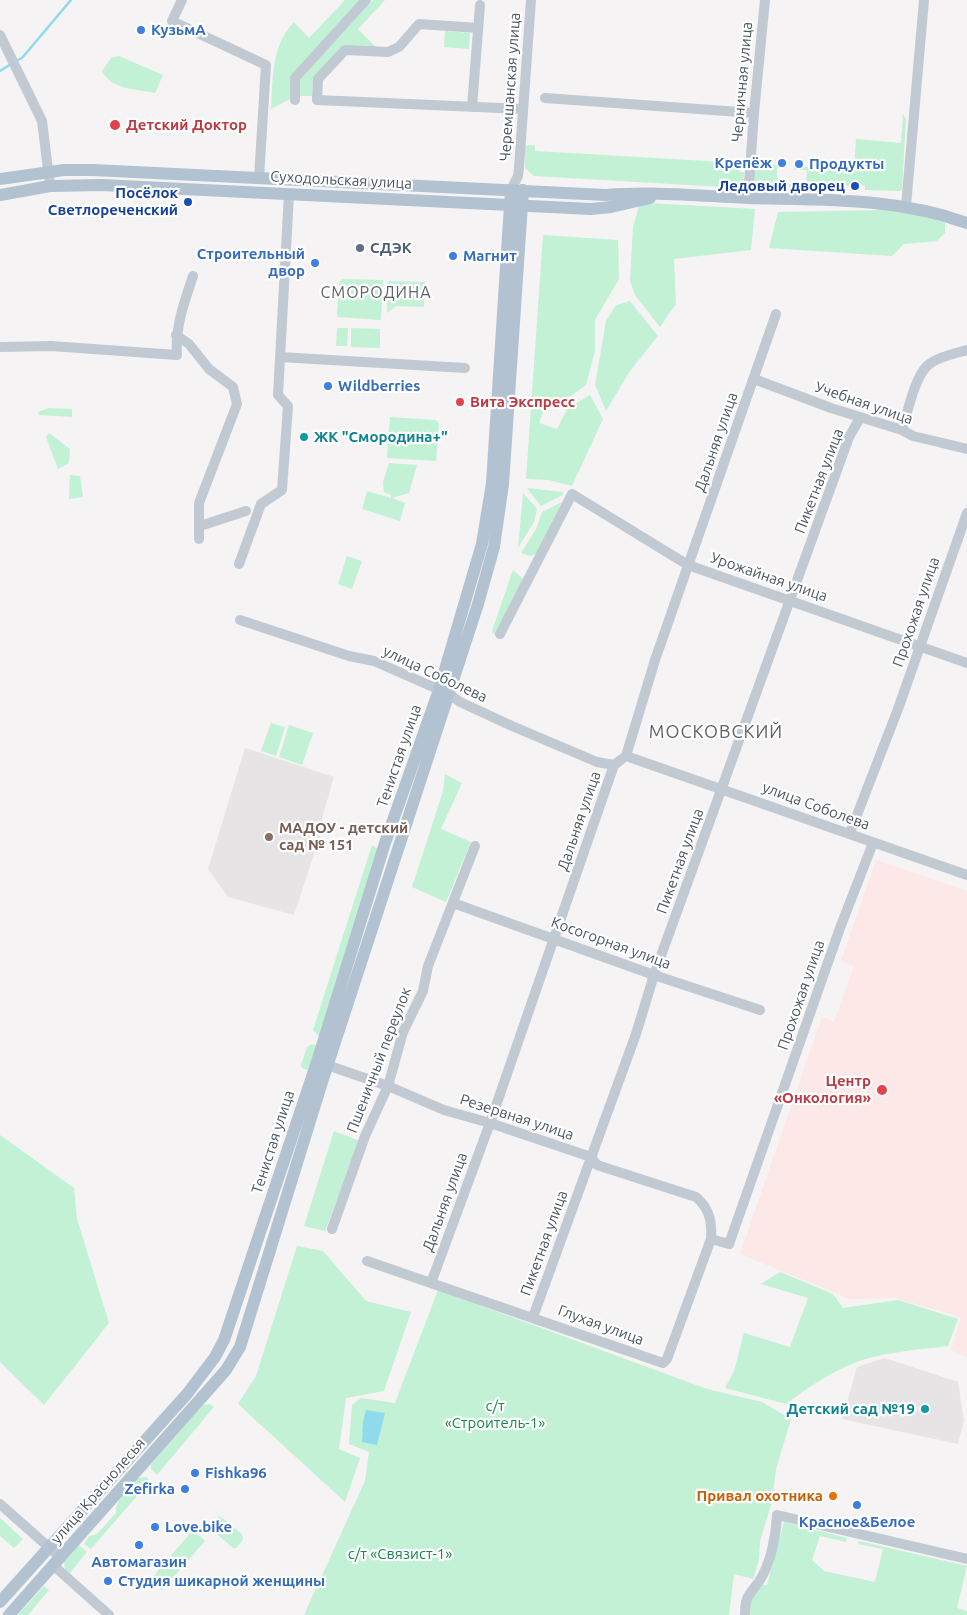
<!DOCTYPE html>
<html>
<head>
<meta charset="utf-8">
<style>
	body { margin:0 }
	canvas { display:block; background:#f5f3f3 }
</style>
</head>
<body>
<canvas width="967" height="1615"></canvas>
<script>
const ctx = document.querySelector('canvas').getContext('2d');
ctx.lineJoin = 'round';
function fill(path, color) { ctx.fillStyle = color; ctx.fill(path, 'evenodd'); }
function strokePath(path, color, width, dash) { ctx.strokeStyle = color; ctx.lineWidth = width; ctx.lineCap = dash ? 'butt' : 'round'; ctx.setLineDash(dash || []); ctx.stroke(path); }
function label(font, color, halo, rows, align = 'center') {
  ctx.font = font + ' Ubuntu,sans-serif'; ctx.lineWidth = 4.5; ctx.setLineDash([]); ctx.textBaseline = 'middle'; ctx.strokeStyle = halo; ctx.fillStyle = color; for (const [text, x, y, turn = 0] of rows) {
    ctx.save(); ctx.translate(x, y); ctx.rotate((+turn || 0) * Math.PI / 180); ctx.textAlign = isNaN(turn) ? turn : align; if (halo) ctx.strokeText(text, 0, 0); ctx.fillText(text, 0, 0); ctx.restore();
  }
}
const education = new Path2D(`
	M245,748L334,777L322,818L324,824L294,915L228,897L208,869Z
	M885,1358L958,1382L964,1421L958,1444L842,1419L857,1367Z`);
const medical = new Path2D(`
	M876,860L967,891V1357L951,1350L961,1317L895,1298L850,1299L740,1254L822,1017L834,1022L854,966L841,961Z`);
const green = new Path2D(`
	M345,0H362L292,75V98L271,109C273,78 271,46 294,22L309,38Z
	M373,0H385L358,29L377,48L344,46L313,81L312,96H298V81Z
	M445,31L470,33L469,49L444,47Z
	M119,56L163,75L155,93C136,89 112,90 102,71L111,58Z
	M903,114L906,119L902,190L899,191L865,190V185L843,186L842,189L789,190V184H806L807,170H794L793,166L854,170L856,139L901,143Z
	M528,145H535V151L741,163L740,172H744L743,185L740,188L534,176L525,168V147Z
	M759,164L779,165L777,170V184H782V188L756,189L754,186V165Z
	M648,203L755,209L751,250L674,259L676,304L660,327L635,295L630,281L633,227L639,206Z
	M883,210L920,215L945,223V233L937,241L904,244L892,256L769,248L778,212Z
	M543,235L618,240L619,279L595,320V351L586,385L558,405L547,402L539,423L557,429L567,409L590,395L603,419L572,486L549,480L526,479Z
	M342,279L383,280L381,320L337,317L339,283Z
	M388,281L425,282L424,307L396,306L387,313Z
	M630,301L658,336L630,371L606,411L595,385L606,321L616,305Z
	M337,328H348L347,346H336Z
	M351,328L380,329V348L351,347Z
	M49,408L72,409V417L39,415L38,412Z
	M390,417L436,420L439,424L436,461L387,458Z
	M49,433L70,449L69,463L58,469L46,437Z
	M389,463L417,465L409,493L392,498L405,503L400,521L362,509L367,491L391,498V495L384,492L383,482Z
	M70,475L80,476L83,497L69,499Z
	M527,488L563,492V495L541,506Z
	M523,493L537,509L534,522L518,548Z
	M562,502L537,553L531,556L521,553L536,529L542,512Z
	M347,556L362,561L352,589L338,584Z
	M513,570L522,578V582L494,635L492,631Z
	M271,723L285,727L276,756L261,751Z
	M289,725L313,733L302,765L279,757Z
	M445,774L462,783L441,829L471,842L446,902L412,887L443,791Z
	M372,845L379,850L320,1037L313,1030Z
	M312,1044L318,1046L310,1071L302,1068L301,1065L307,1047Z
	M334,1131L360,1141L325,1231L304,1226Z
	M0,1135L74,1188L77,1219L109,1323L44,1405L0,1362Z
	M297,1246L323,1251L366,1301L411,1312L384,1391L346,1398L339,1449L360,1458L345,1502L238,1404L256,1376Z
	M780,1272L833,1294L843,1308L898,1300L958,1319L948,1346C916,1350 880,1352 849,1365C826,1375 806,1389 786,1404L725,1388L734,1371L744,1333L790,1347L808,1298L761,1284Z
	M438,1290L707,1389L762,1402L791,1419L776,1469L772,1502L760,1541L759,1560L753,1579L734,1574L729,1615H304L365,1481L369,1452L349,1444L352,1405L361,1398L395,1403Z
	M209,1404L214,1407L157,1475L151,1469V1464L203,1405Z
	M146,1477L150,1481L91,1549L84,1544L89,1536L97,1534L116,1513C115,1500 130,1487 138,1478Z
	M218,1517H221L242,1534L243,1540L236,1548H233L211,1529L210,1527Z
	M0,1518L23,1539L14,1548L0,1536Z
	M784,1522L847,1538L846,1542L820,1536L812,1560L824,1571L875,1582L883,1549L858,1544L859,1541L967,1566L957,1608L967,1611V1615H749L751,1596L761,1585H767Z
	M193,1530L205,1541L162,1590L150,1580Z
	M79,1545L87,1552L69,1574L65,1570L64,1562Z
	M44,1586L49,1590L28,1615H18Z`);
const water = new Path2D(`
	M366,1410L385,1413L377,1445L362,1442L363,1422Z`);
const stream = new Path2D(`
	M16,61L22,58L71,0
	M0,71L11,64`);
const minor = new Path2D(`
	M182,0L172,21L266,65L259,178
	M478,28L419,24L399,47L388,52L345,50L318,79L317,100L523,109
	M0,35L42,121L50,186
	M545,98L754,113
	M295,100V78L366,0
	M472,107L480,5
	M511,190L518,176L519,167L531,0
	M748,198L754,113L765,0
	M906,206L924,0
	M176,335L189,344L209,369L233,387L237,404L199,503V539
	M0,347L51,346L177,355C175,327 184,303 193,276
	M280,357L465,368
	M754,379L831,408L902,430L913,436L967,449
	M902,430C907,414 915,377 927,366C937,357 953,354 967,350
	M200,526L246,511
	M239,564L261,504L282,490L288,406L278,395L289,194
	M240,620L349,656L374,661L449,694L460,702L512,726L597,762L614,765
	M500,634L572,494L688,565L967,663
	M626,756L967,875
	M850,833L898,709L967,513
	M453,903L654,975L760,1010
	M321,1063L388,1086L444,1110L490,1123L591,1157L597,1165L696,1197C710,1209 712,1222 711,1239L667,1359L663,1363L367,1261
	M332,1229L365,1136L388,1086L403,1032L423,991L428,966L475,846
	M711,1239L729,1244L840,928L873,843
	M431,1283L490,1123L614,765L626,756L655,660L776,314
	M533,1317L636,1034L654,975L849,437L860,418
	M0,1504L61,1558
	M54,1566L109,1615
	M745,1615C745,1594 750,1595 760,1580C771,1562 776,1536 777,1515L967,1559`);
const major = new Path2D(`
	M0,179L64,170H93L606,195C654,191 701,196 748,198C823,200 895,197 967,223
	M0,195L50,186L102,185L591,209L611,207L650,198
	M0,1602L187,1394L215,1357L224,1340L317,1062L385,843L439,690L482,544L492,483L511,190
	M9,1615L226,1370L240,1347L323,1079L478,604L494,547L503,484L523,190`);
const markers = [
	[141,30,5,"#3f7fe0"],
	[115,125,6,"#e0444e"],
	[782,163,5,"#3f7fe0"],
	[799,164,5,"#3f7fe0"],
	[855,186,5,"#1a4fb4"],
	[188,202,5,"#1a4fb4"],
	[360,248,5,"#5c6f8a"],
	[453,256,5,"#3f7fe0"],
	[315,263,5,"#3f7fe0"],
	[328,386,5,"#3f7fe0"],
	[460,402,5,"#e0444e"],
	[304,437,5,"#0f9aa8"],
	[269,837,5,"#8d6e63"],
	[882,1090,6,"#e0444e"],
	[925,1409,5,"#0f9aa8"],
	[195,1473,5,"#3f7fe0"],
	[185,1489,5,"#3f7fe0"],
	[833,1496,5,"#e8710a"],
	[857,1505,5,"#3f7fe0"],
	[155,1527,5,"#3f7fe0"],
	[139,1545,5,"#3f7fe0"],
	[108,1581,5,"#3f7fe0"]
];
const shopNames = [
	["КузьмА",151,30],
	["Крепёж",772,163,"right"],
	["Продукты",809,164],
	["Строительный",305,254,"right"],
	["двор",305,271,"right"],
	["Магнит",463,256],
	["Wildberries",338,386],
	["Fishka96",205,1473],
	["Zefirka",175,1489,"right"],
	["Красное&Белое",857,1522,"center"],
	["Love.bike",165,1527],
	["Автомагазин",139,1562,"center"],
	["Студия шикарной женщины",118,1581]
];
const streetNames = [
	["Черничная улица",742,82,-85],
	["Черемшанская улица",510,87,-86],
	["Суходольская улица",341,180,3],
	["Учебная улица",864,403,19],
	["Дальняя улица",716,442,-71],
	["Пикетная улица",819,481,-69],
	["Урожайная улица",769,577,19],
	["Прохожая улица",916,612,-71],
	["улица Соболева",435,674,25],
	["Тенистая улица",399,756,-71],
	["улица Соболева",816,806,20],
	["Дальняя улица",579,821,-71],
	["Пикетная улица",680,861,-70],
	["Косогорная улица",611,943,20],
	["Прохожая улица",801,995,-71],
	["Пшеничный переулок",379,1060,-69],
	["Резервная улица",517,1117,18],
	["Тенистая улица",273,1142,-72],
	["Дальняя улица",445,1202,-70],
	["Пикетная улица",544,1243,-70],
	["Глухая улица",601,1325,20],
	["улица Краснолесья",98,1491,-49]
];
const healthNames = [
	["Детский Доктор",126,125],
	["Вита Экспресс",470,402],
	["Центр",871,1081,"right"],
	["«Онкология»",871,1098,"right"]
];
const transitNames = [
	["Ледовый дворец",845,186],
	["Посёлок",178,193],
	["Светлореченский",178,210]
];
const serviceNames = [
	["СДЭК",370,248]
];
const cultureNames = [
	["ЖК \"Смородина+\"",314,437],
	["Детский сад №19",915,1409,"right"]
];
const educationNames = [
	["МАДОУ - детский",279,828],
	["сад № 151",279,845]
];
const parkNames = [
	["с/т",495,1406],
	["«Строитель-1»",495,1423],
	["с/т «Связист-1»",400,1554]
];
const foodNames = [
	["Привал охотника",823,1496]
];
const neighbourhoodNames = [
	["СМОРОДИНА",376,293]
];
const quarterNames = [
	["МОСКОВСКИЙ",716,732]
];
fill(education, '#e6e4e5');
fill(medical, '#fce8e6');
fill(green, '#c3f1d5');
fill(water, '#90daee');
strokePath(stream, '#90daee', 2.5);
strokePath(minor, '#c1cad2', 10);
strokePath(major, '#b3c2d1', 12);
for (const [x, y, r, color] of markers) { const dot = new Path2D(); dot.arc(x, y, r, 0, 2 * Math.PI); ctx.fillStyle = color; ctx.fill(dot); strokePath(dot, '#fff', 2); }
label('bold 15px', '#366cbe', '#fff', shopNames, 'left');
label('15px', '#4a5661', '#fff', streetNames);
label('bold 15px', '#be3a42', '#fff', healthNames, 'left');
label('bold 15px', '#164399', '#fff', transitNames, 'right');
label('bold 15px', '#4e5e75', '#fff', serviceNames, 'left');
label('bold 15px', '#0d838f', '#fff', cultureNames, 'left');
label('bold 15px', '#785e54', '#fff', educationNames, 'left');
label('15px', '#17864f', '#fff', parkNames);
label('bold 15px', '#c56008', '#fff', foodNames, 'right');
ctx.letterSpacing = '1px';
label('16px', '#5f6368', '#fff', neighbourhoodNames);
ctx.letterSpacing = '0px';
ctx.letterSpacing = '1px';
label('18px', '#5f6368', '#fff', quarterNames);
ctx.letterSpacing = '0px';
</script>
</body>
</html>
